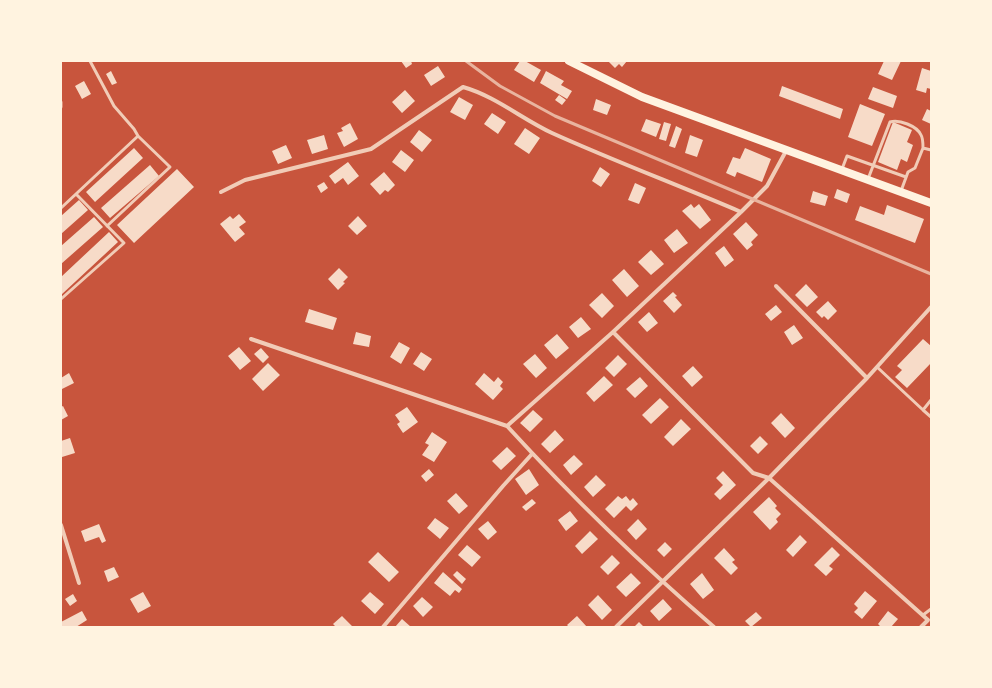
<!DOCTYPE html>
<html>
<head>
<meta charset="utf-8">
<style>
	body { margin:0 }
	#map { position:relative; width:992px; height:688px; overflow:hidden; background:#c8553d; font-family:"Noto Sans",sans-serif }
	canvas { display:block }
	.frame { position:absolute; inset:0; border:62px solid #fff3e0; pointer-events:none }
</style>
</head>
<body>
<div id="map">
<canvas width="992" height="688"></canvas>
<div class="frame"></div>
</div>
<script>
const ctx = document.querySelector('canvas').getContext('2d');
ctx.lineJoin = 'round';
function fill(path, color) { ctx.fillStyle = color; ctx.fill(path, 'evenodd'); }
function strokePath(path, color, width, dash) { ctx.strokeStyle = color; ctx.lineWidth = width; ctx.lineCap = dash ? 'butt' : 'round'; ctx.setLineDash(dash || []); ctx.stroke(path); }
const building = new Path2D(`
	M401,61H411L412,64L406,68Z
	M520,61H525L541,70L534,82L514,70Z
	M608,61H627L622,67L619,64L615,68Z
	M884,61H901L892,80L878,74Z
	M438,66L445,77L431,86L424,75Z
	M922,68L931,71V89L927,88L926,93L916,90Z
	M111,71L117,83L112,85L106,74Z
	M546,71L564,81L561,85L572,91L567,99L540,83Z
	M84,81L91,94L82,99L75,86Z
	M782,86L843,109L840,119L779,96Z
	M873,87L897,96L893,108L868,99Z
	M405,90L415,101L402,113L392,102Z
	M559,95L566,100L562,105L555,100Z
	M459,97L473,105L465,120L450,112Z
	M596,99L611,105L607,115L593,110Z
	M860,104L885,114L872,146L848,137Z
	M927,109L931,111V124L922,120Z
	M492,113L506,122L498,134L484,124Z
	M646,119L661,124L656,137L641,131Z
	M664,122L671,124L666,141L659,139Z
	M893,122L912,130L907,142L913,145L907,162L901,159L897,170L878,162Z
	M350,123L358,139L344,147L337,133L343,131L341,128Z
	M676,126L682,129L675,148L669,146Z
	M525,128L540,138L529,154L514,144Z
	M419,130L432,140L422,152L410,142Z
	M324,135L328,149L312,154L307,140Z
	M690,135L703,140L697,157L685,153Z
	M286,145L292,158L278,164L272,151Z
	M134,148L143,158L95,202L86,192Z
	M745,148L771,159L762,182L737,172L735,177L726,173L733,157L740,159Z
	M401,150L414,160L405,172L392,162Z
	M348,162L359,176L348,185L343,178L335,184L329,176Z
	M150,165L159,176L110,218L101,208Z
	M600,167L610,174L601,187L592,181Z
	M177,169L194,187L134,243L117,225Z
	M384,172L395,185L388,192L385,190L380,195L370,184Z
	M324,182L328,188L321,193L317,186Z
	M635,183L646,188L639,204L628,200Z
	M837,189L850,194L847,203L834,198Z
	M813,191L828,196L825,206L810,202Z
	M79,200L88,210L61,234V216Z
	M691,204L694,208L699,204L711,220L700,229L682,211Z
	M887,205L924,219L915,243L855,220L860,206L884,215Z
	M239,214L246,222L239,227L245,234L235,242L220,224L230,216L233,219Z
	M358,216L367,226L357,235L348,226Z
	M94,217L103,227L61,264V246Z
	M746,222L758,235L751,242L753,245L747,250L733,234Z
	M677,229L688,243L674,253L664,240Z
	M109,232L118,242L61,295V277Z
	M724,246L734,260L725,267L715,253Z
	M651,250L664,264L651,275L638,262Z
	M339,268L348,277L343,282L345,283L338,290L328,279Z
	M624,269L639,286L627,297L612,280Z
	M806,284L818,297L807,307L795,295Z
	M673,292L677,296L675,297L682,305L674,313L663,301Z
	M602,293L614,306L602,318L589,305Z
	M828,301L837,311L828,320L824,316L822,318L816,312Z
	M776,305L782,312L771,321L765,314Z
	M309,309L337,318L333,330L305,322Z
	M649,312L658,323L647,332L638,322Z
	M581,317L591,329L578,338L569,327Z
	M794,325L803,338L792,345L784,332Z
	M356,332L371,336L369,347L353,344Z
	M557,334L569,348L556,359L544,345Z
	M923,339L931,346V363L907,388L895,377L902,370L897,366Z
	M399,342L410,348L401,364L390,357Z
	M239,347L251,361L240,370L228,356Z
	M261,348L269,357L263,363L254,354Z
	M421,352L432,359L424,371L413,364Z
	M535,354L547,368L536,378L523,364Z
	M618,355L627,364L614,377L605,368Z
	M268,363L280,375L263,391L252,379Z
	M693,366L703,377L692,387L682,376Z
	M69,373L74,383L62,389L61,378Z
	M484,373L494,382L498,377L503,382L500,386L503,389L493,400L475,384Z
	M604,376L613,385L594,402L586,393Z
	M640,377L648,386L635,398L626,389Z
	M660,398L669,407L651,424L642,415Z
	M63,406L68,416L61,420V407Z
	M407,407L418,422L403,433L397,424L400,422L395,415Z
	M533,410L543,419L530,432L520,423Z
	M781,413L795,428L785,438L771,423Z
	M681,419L691,429L673,446L664,437Z
	M555,430L564,440L550,453L541,444Z
	M432,432L447,442L434,462L422,455L429,445L425,443Z
	M760,436L768,444L758,454L750,446Z
	M70,438L75,453L62,457L61,441Z
	M507,447L516,456L501,470L492,461Z
	M574,455L583,464L571,475L563,465Z
	M429,469L434,475L426,482L421,476Z
	M529,469L539,485L526,495L515,479Z
	M723,471L736,485L720,500L714,494L723,485L716,478Z
	M596,475L606,485L593,497L584,487Z
	M456,493L468,506L459,514L447,501Z
	M618,496L622,499L626,496L630,501L633,498L638,504L631,511L626,506L614,518L605,509Z
	M769,497L777,506L775,508L781,514L776,519L778,522L770,530L753,512Z
	M532,499L536,503L526,511L522,507Z
	M570,511L578,521L566,531L558,520Z
	M435,518L449,528L440,539L427,528Z
	M638,519L647,529L636,540L627,530Z
	M488,521L497,532L488,540L478,529Z
	M99,524L106,541L102,543L99,537L85,542L81,531Z
	M590,531L598,539L582,554L575,546Z
	M800,535L807,542L793,557L786,550Z
	M665,542L672,549L664,557L657,550Z
	M467,545L481,557L472,567L458,555Z
	M832,547L840,555L829,566L833,569L826,576L814,565Z
	M724,548L735,560L732,562L738,568L731,575L714,558Z
	M378,552L399,572L389,582L368,562Z
	M612,555L620,563L608,575L600,567Z
	M114,567L119,577L108,582L104,571Z
	M457,571L466,579L462,584L453,575Z
	M443,572L462,589L459,593L455,590L450,596L434,583Z
	M631,573L641,583L626,597L616,587Z
	M702,573L714,590L703,599L690,584Z
	M865,591L877,601L862,619L854,612L858,608L854,604Z
	M143,592L151,606L138,613L130,599Z
	M370,592L384,604L375,614L361,601Z
	M73,594L77,601L70,606L65,599Z
	M598,595L612,610L602,620L588,605Z
	M422,597L433,607L423,617L413,606Z
	M663,599L672,609L659,621L650,611Z
	M82,611L87,620L76,627H62L61,622Z
	M888,611L898,619L891,627H881L878,624Z
	M756,612L762,618L751,627L745,621Z
	M342,616L353,627H336L333,624Z
	M577,616L587,627H569L567,625Z
	M402,619L411,627H395Z
	M639,622L644,627H634Z`);
const service = new Path2D(`
	M61,102V107
	M842,169L847,156L906,177
	M868,179L890,122C899,119 917,126 921,135C923,138 923,144 923,148
	M901,191L908,172L915,168L923,148L931,150
	M61,208L138,136L134,129L114,106L90,61
	M107,226L170,167L138,136
	M61,299L124,243L76,194
	M877,367L923,410L931,400
	M923,410L931,417
	M923,615L931,609`);
const minor = new Path2D(`
	M221,192L245,180L371,149L463,87C495,96 522,119 552,133C614,161 678,185 741,212
	M776,286L867,378
	M613,332L753,473L769,478L928,620L921,627
	M251,339L507,426C572,497 641,564 714,627
	M507,426L613,332L741,212L767,186L786,151
	M61,525L79,583
	M383,627L503,486L532,454
	M616,627L769,478L867,378L931,307`);
const secondary = new Path2D(`
	M569,61L642,97L931,203`);
const rail = new Path2D(`
	M466,61L500,86L555,116L931,274`);
fill(building, '#f7dbc8');
strokePath(service, '#f1ccb7', 3);
strokePath(minor, '#f1ccb7', 4);
strokePath(secondary, '#fff3e0', 8);
strokePath(rail, '#e9b49f', 3);
</script>
</body>
</html>
